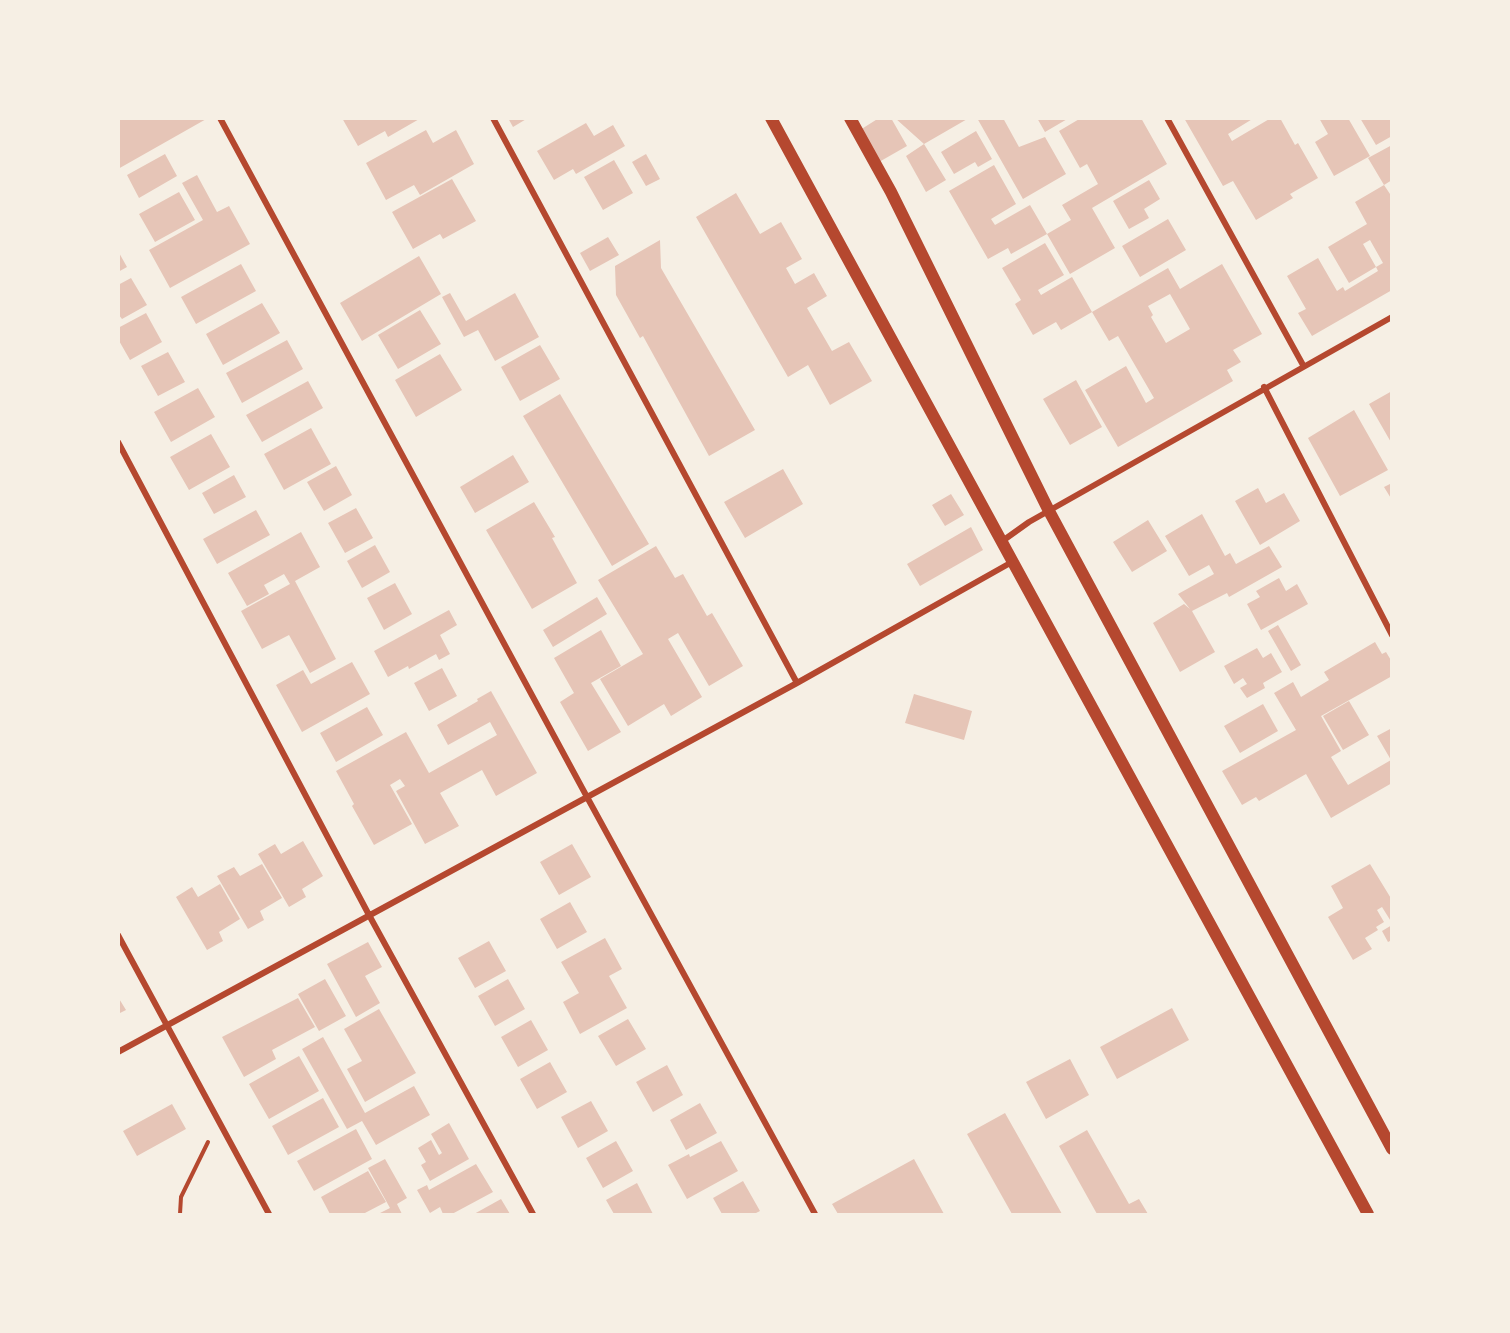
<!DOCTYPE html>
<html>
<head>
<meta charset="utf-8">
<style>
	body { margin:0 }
	#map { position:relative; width:1510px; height:1333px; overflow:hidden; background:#f6efe4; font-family:Cabin,sans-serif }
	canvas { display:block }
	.frame { position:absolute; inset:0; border:120px solid #f6efe4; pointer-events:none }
</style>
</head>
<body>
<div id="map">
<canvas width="1510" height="1333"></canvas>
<div class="frame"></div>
</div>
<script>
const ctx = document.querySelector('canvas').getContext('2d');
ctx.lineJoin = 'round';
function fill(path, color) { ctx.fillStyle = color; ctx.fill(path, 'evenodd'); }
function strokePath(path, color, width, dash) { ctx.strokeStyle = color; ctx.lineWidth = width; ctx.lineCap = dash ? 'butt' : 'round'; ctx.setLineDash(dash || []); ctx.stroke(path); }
const building = new Path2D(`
	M118,118H208L118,169Z
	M342,118H421L388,137L385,131L358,146Z
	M508,118H528L513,127Z
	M879,118H891L907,146L879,162L860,130Z
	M895,118H969L924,144L946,180L926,192L906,156L924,144Z
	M977,118H1003L1019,147L1045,137L1066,174L1023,199Z
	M1037,118H1069L1045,132Z
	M1081,118H1141L1167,164L1092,208L1115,248L1070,274L1047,234L1011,254L1008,248L988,259L949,191L994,165L1016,204L991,219L995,225L1030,205L1047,234L1071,220L1062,205L1098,184L1087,164L1080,168L1059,131Z
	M1184,118H1254L1228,134L1232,141L1271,118H1280L1295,145L1298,143L1318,178L1290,194L1293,198L1256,220L1233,181L1223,186Z
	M1319,118H1348L1370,156L1334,176L1315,142L1328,134Z
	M1360,118H1392V136L1376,145Z
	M586,123L594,136L613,125L625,146L576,174L573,169L554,180L537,151Z
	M426,130L433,143L456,130L474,164L420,195L414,185L386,200L366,163Z
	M976,131L992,159L978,167L975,162L954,174L941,152Z
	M1392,145V180L1384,185L1368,158Z
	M165,154L177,176L139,198L127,175Z
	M646,154L660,179L646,186L632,162Z
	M614,160L633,193L603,210L584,177Z
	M197,175L217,212L229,206L250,244L170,288L149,250L203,220L182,183Z
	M452,179L476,221L443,239L440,234L413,249L392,212Z
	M1149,180L1160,199L1144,209L1149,218L1129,229L1113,201Z
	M1384,185L1392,197V290L1312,336L1298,313L1306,309L1287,276L1318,258L1337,291L1343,287L1345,291L1378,271L1376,267L1383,263L1370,240L1363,244L1376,267L1349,283L1328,247L1367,224L1355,202Z
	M179,192L195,220L155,242L139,214Z
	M736,193L760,234L781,222L802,259L786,268L795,284L814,273L827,296L807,308L832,351L849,342L872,381L830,405L808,365L788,377L696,217Z
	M1168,219L1186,250L1140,277L1122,246Z
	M608,237L619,255L590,271L580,253Z
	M660,240L661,268L755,430L709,456L643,336L640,338L616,295L615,266Z
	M1045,243L1064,275L1038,290L1041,295L1072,277L1092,312L1168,268L1180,289L1222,264L1262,334L1233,350L1241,362L1227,370L1233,381L1118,447L1085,390L1126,366L1146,403L1154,398L1118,336L1109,341L1092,312L1061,330L1056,322L1033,335L1015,304L1021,300L1002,268ZM1170,294L1190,329L1166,343L1151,317L1153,315L1148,306Z
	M118,251L127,267L118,272Z
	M419,256L441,294L362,341L340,303Z
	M241,264L256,291L196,324L181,297Z
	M131,278L147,305L122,319L118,314V285Z
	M450,293L466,321L515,293L539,337L495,361L478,330L464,337L442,297Z
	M262,303L280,333L223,365L206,334Z
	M420,310L441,344L398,369L378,335Z
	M146,313L162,342L130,360L118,339V328Z
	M287,340L303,369L242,403L226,373Z
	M540,345L560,379L520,401L501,367Z
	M168,352L185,382L158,396L141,366Z
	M440,354L462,390L416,417L395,380Z
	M1076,380L1102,427L1070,445L1043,399Z
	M308,381L323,408L262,442L246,415Z
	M198,388L215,417L171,442L154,412Z
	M1392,391V444L1369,404Z
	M560,394L649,544L612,566L523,416Z
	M1354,410L1388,470L1340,496L1308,438Z
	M311,428L331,464L284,490L264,454Z
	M211,434L230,467L189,490L170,457Z
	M513,455L529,482L475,513L460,487Z
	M336,466L352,495L324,511L307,482Z
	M783,469L803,504L745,538L724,502Z
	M234,475L246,497L214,514L202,493Z
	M1392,483V500L1384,487Z
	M1258,488L1266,503L1284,493L1300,521L1260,545L1235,501Z
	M951,494L964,515L945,526L932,505Z
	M534,502L555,537L552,538L577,583L532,609L486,530Z
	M356,508L373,538L345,553L328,523Z
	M256,510L270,535L217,564L203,539Z
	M1202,514L1225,556L1230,553L1236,564L1269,546L1282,567L1229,597L1227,593L1192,611L1215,652L1180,672L1153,623L1184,604L1190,609L1178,594L1214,574L1209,565L1189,576L1165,536Z
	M1148,520L1167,551L1132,572L1113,542Z
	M971,527L983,550L920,586L907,564Z
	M301,532L320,567L295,581L336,659L310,673L289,635L262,649L241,611L290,584L284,574L264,585L269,594L247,606L228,573Z
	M375,545L390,572L362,588L347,561Z
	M656,546L675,578L683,574L707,616L712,613L743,666L709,686L678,633L668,639L702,697L671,716L664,704L628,726L600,679L643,654L598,580Z
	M1279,578L1286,591L1297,584L1308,604L1261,630L1247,604L1260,597L1256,591Z
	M395,583L412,614L384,630L367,598Z
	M597,597L607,614L553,647L543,630Z
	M449,610L457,625L440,635L450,654L439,660L436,654L409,669L408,666L388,677L374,651Z
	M1278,625L1301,665L1291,671L1268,631Z
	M601,630L621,666L591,683L621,732L588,751L560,702L574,693L554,658Z
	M1375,642L1382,654L1386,652L1392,662V676L1321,716L1341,751L1331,757L1348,785L1391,760L1377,736L1392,728V783L1331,818L1306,774L1259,801L1256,797L1242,805L1222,771L1296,730L1274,693L1293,682L1301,697L1329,680L1324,672Z
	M1257,648L1263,658L1271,653L1282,672L1263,683L1265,688L1247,698L1240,688L1247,684L1243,678L1234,684L1224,666Z
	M352,662L370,694L302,732L276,685L303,670L311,684Z
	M442,668L457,696L429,711L414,683Z
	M491,691L537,773L496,796L482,770L440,793L459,826L425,844L396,791L405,786L400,779L390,785L412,824L374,845L352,806L354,804L336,771L406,732L429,773L497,735L490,722L448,745L437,725L478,701L477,699Z
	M914,694L972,711L964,740L905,723Z
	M1349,701L1369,735L1343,750L1323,716Z
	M1263,704L1278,731L1240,753L1224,726Z
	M367,707L383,735L336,762L320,733Z
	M303,841L323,876L302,889L306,897L289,907L258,854L275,844L281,854Z
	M572,844L591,877L559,895L540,862Z
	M262,864L282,898L260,911L264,920L248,929L217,876L234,867L240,876Z
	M1370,864L1392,900V923L1382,907L1377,910L1384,922L1376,927L1378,930L1365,938L1372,949L1353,960L1328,917L1343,908L1331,886Z
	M220,884L240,919L219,932L223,941L207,950L176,897L192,887L198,897Z
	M570,902L587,932L557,949L540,919Z
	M1392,925V940L1388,942L1382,931Z
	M605,938L622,969L609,976L627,1008L580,1034L563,1002L579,993L561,962Z
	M489,941L506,971L475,988L458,958Z
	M368,942L382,967L365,976L380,1003L356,1017L327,964Z
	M325,979L346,1016L319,1031L298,994Z
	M508,979L525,1009L495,1026L478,996Z
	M118,997L126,1010L118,1014Z
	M298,998L315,1027L272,1050L276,1059L244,1077L222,1037Z
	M1172,1008L1189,1040L1117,1079L1100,1047Z
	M379,1009L416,1073L365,1102L347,1069L362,1061L344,1029Z
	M628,1019L646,1049L616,1066L598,1036Z
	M531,1020L548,1050L518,1067L501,1037Z
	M323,1037L365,1113L414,1086L430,1115L376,1145L362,1121L347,1129L302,1049Z
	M299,1056L319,1091L269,1119L249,1084Z
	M1070,1059L1089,1095L1046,1119L1026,1082Z
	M550,1062L567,1092L537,1109L520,1079Z
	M667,1065L683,1095L653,1112L636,1082Z
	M323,1098L339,1127L288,1155L272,1126Z
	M591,1101L608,1131L578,1148L561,1117Z
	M700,1103L717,1133L686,1150L670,1120Z
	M172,1104L186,1129L137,1156L123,1131Z
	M1005,1113L1062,1214H1012L967,1134Z
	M449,1123L469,1159L430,1181L421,1165L426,1162L418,1148L431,1140L439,1155L442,1153L431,1134Z
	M356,1129L372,1159L314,1191L297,1161Z
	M1087,1130L1129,1204L1139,1199L1148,1214H1097L1059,1146Z
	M616,1141L633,1171L603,1188L586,1158Z
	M721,1141L738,1171L687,1199L668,1165L689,1154L690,1157Z
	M385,1159L407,1198L397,1204L402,1214H378L390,1208L368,1168Z
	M914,1159L944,1214H838L832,1204Z
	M476,1164L493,1192L452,1214H443L440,1207L430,1213L417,1190L427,1185L429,1190Z
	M368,1171L386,1202L363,1214H330L321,1197Z
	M743,1181L760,1211L754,1214H722L713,1198Z
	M637,1183L653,1214H614L606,1200Z
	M501,1199L510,1214H474Z`);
const path = new Path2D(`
	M180,1214L181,1197L208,1142`);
const minor = new Path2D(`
	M220,118L587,797L815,1214
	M493,118L797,683
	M1167,118L1303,365
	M1264,387L1392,635
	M118,442L369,915L533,1214
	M1001,542L1029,522L1392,317
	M118,935L269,1214
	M118,1052L797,683L1012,562`);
const secondary = new Path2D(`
	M771,118L1368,1214
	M850,118L891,192L1049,511L1392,1149`);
fill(building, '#e6c5b7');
strokePath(path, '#b5482f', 4);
strokePath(minor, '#b5482f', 6);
strokePath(secondary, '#b5482f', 12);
</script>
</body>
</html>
